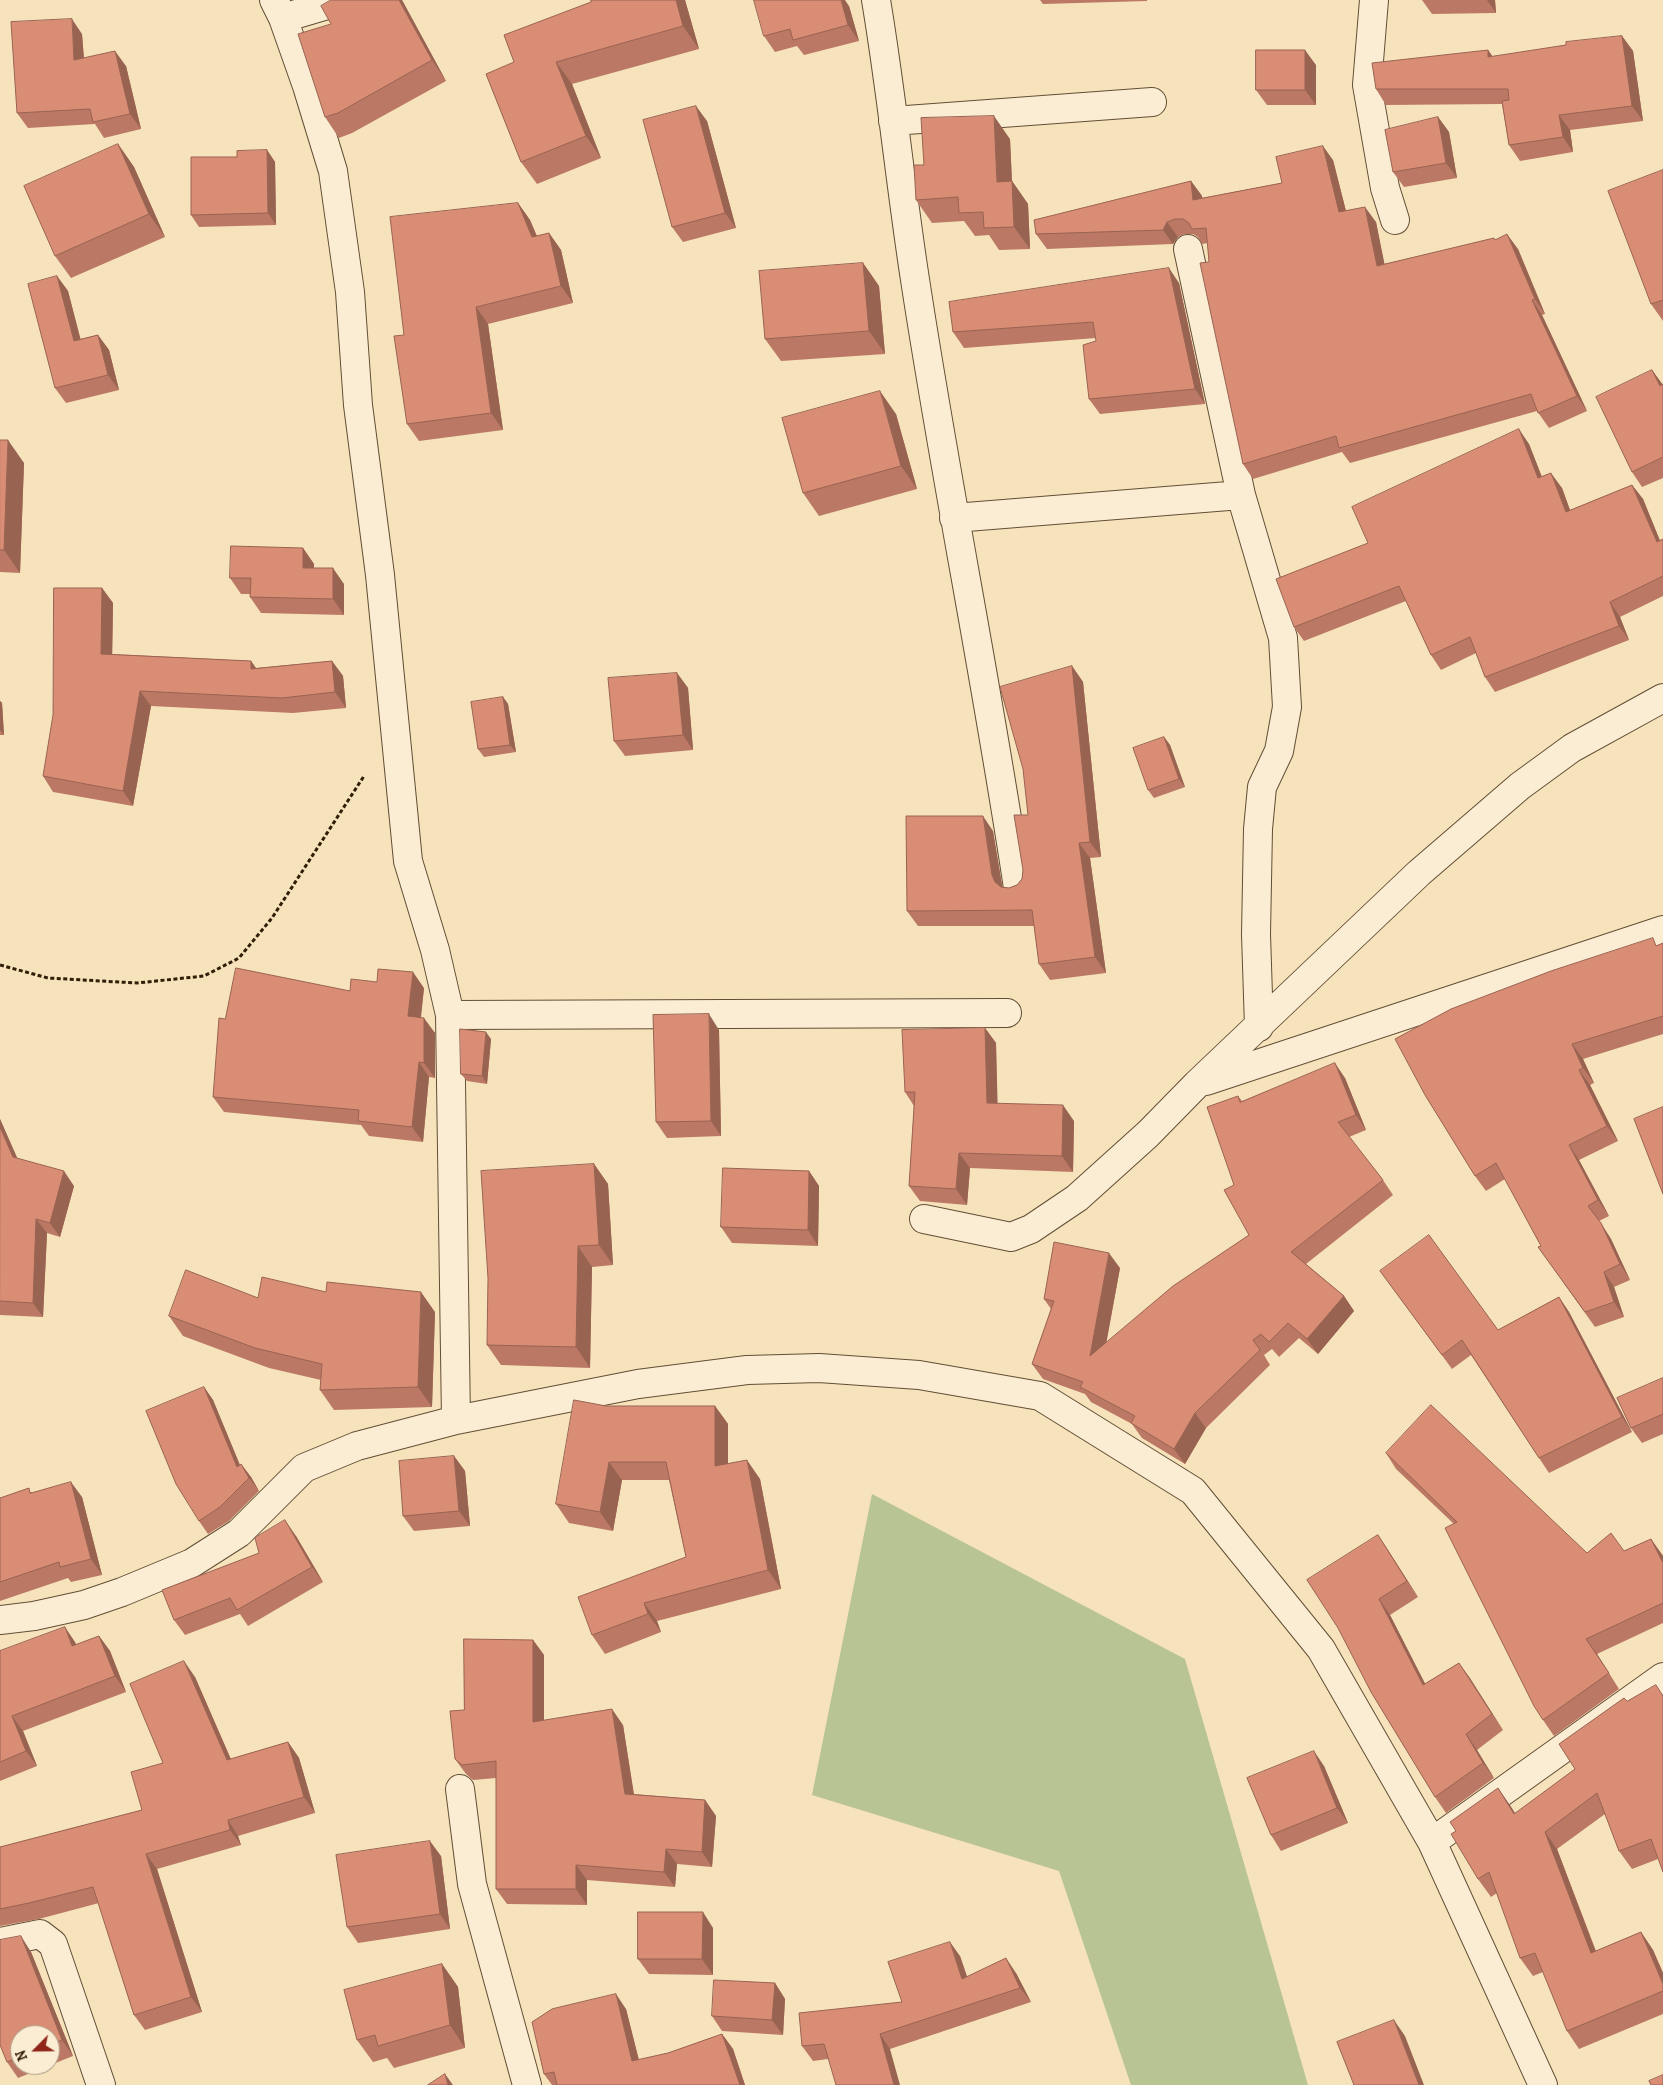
<!DOCTYPE html>
<html>
<head>
<meta charset="utf-8">
<style>
	body { margin:0 }
	#map { position:relative; width:1663px; height:2085px; overflow:hidden; background:#f7e3bb; font-family:Alegreya,serif }
	canvas { display:block }
	.north { position:absolute; left:10px; top:2025px; width:50px; height:50px; box-sizing:border-box; background:#faedd3; border:1px solid #aa9a82; border-radius:50%; rotate:247deg; font-size:14px; font-weight:700; line-height:20px; text-align:center; color:#311d08 }
	.north::after { content:''; display:block; margin:auto; width:18px; height:22px; background:#8f2418; clip-path:polygon(50% 0,100% 100%,50% 72%,0 100%) }
</style>
</head>
<body>
<div id="map">
<canvas width="1663" height="2085"></canvas>
<div class="north">N</div>
</div>
<script>
const ctx = document.querySelector('canvas').getContext('2d');
ctx.lineJoin = 'round';
function fill(path, color) { ctx.fillStyle = color; ctx.fill(path, 'evenodd'); }
function strokePath(path, color, width, dash) { ctx.strokeStyle = color; ctx.lineWidth = width; ctx.lineCap = dash ? 'butt' : 'round'; ctx.setLineDash(dash || []); ctx.stroke(path); }
const green = new Path2D(`
	M872,1494L1185,1659L1308,2085H1131L1059,1871L812,1795Z`);
const path = new Path2D(`
	M0,965L48,978L137,983L204,976L239,958L272,918L364,776`);
const minor = new Path2D(`
	M274,0L283,18L307,86L333,171L350,292L358,405L380,575L408,861L435,950L450,1015L456,1420
	M876,0C892,95 901,191 916,286C947,488 988,687 1018,888
	M1374,0L1367,85L1385,188L1395,220
	M283,18L344,0
	M893,121L1152,102
	M1188,249L1241,495L1283,638L1287,707L1279,751L1262,787L1258,829L1256,934L1259,1027
	M954,518L1241,495
	M450,1015L1007,1013
	M1206,1081L1663,930
	M924,1219L1011,1237L1031,1229L1077,1198L1148,1134L1197,1084L1419,873L1520,786L1572,748L1663,698
	M0,1620L34,1616L84,1605L122,1592L192,1563L239,1533L304,1468L357,1446L456,1420L638,1384L747,1370L819,1368L919,1375L1040,1396L1193,1491L1321,1649L1432,1842L1543,2085
	M460,1789L472,1884L527,2085
	M1432,1842L1663,1677
	M0,1942L40,1934L53,1944L101,2085`);
const wall = new Path2D(`
	M402,0L446,81L352,133L339,138L325,117L331,24Z
	M685,0L699,49L572,84L601,158L537,184L521,162L486,74Z
	M1040,0H1147V1L1043,4Z
	M1422,0H1495L1496,13L1432,14Z
	M849,6L859,41L804,55L797,46L775,52L764,36Z
	M82,34L84,58L126,66L141,129L104,138L95,124L28,128L17,113Z
	M1622,36L1633,51L1643,121L1570,130L1573,152L1520,161L1509,145L1502,104L1386,105L1376,89L1488,50L1493,57Z
	M1316,65V105H1267L1256,90Z
	M1438,117L1449,132L1457,178L1404,187L1393,172Z
	M707,121L736,228L683,242L672,227Z
	M1010,139L1012,181L1028,204L1030,249L999,250L989,235L975,236L964,221L932,223L916,200L924,165Z
	M118,144L134,167L165,237L71,278L55,256Z
	M267,150L275,162L276,225L199,227L191,215Z
	M1333,160L1346,211L1376,222L1384,264L1495,240L1518,249L1545,314L1542,315L1587,411L1549,428L1537,411L1350,463L1342,452L1253,479L1243,464L1209,262L1208,243L1202,244L1198,237L1193,234H1185L1178,237L1173,244L1047,249L1036,234L1191,181L1202,196V198L1282,183Z
	M1663,170V321L1651,304Z
	M518,203L530,220L537,236L549,233L561,250L573,303L488,324L503,430L419,441L407,424L404,335Z
	M863,263L879,286L885,354L781,361L765,339Z
	M57,276L68,291L80,339L98,335L109,350L119,390L66,403L55,388Z
	M1179,283L1205,404L1100,414L1089,399L1096,341V338L964,348L953,332Z
	M1652,370L1662,384H1663V478L1642,487L1632,472Z
	M896,414L917,489L819,516L803,493Z
	M0,440L24,463L20,573L0,572Z
	M1529,444L1542,477L1562,488L1570,510L1632,485L1643,499L1660,541L1663,539V596L1620,617L1629,640L1495,692L1485,677L1476,653L1441,670L1431,655L1406,601L1304,641L1294,627L1368,543Z
	M303,548L314,564V568L344,584V615L261,613L250,597V594H241L230,578Z
	M102,588L113,603L112,654L251,661L256,668L332,661L343,676L346,708L293,713L151,706L133,806L53,792L43,776Z
	M1072,666L1083,682L1101,857L1090,858L1106,973L1050,980L1039,964L1034,926H918L907,911L993,831L1002,887L1009,888L1017,885L1022,879L1028,815Z
	M677,673L688,688L693,750L625,756L614,741Z
	M503,697L508,704L516,752L484,757L478,749Z
	M0,701L2,703L4,735H0Z
	M1164,737L1170,745L1185,787L1154,798L1148,790Z
	M1663,943V1034L1583,1059L1594,1083L1590,1085L1618,1141L1579,1160L1609,1216L1599,1221L1611,1239L1630,1280L1614,1287L1624,1317L1595,1327L1538,1247L1541,1246L1505,1179L1486,1191L1475,1176L1425,1095L1658,945Z
	M424,988L421,1018L435,1033V1078L429,1077L423,1142L369,1136L361,1125L224,1112L213,1097L225,1019L350,991Z
	M985,1028L996,1043L997,1103L1074,1121L1073,1172L970,1168L967,1205L920,1201L909,1186L914,1106L905,1092Z
	M719,1030L721,1136L667,1138L656,1122Z
	M491,1039L487,1084L467,1081L461,1074Z
	M1345,1078L1366,1130L1349,1137L1383,1180L1393,1195L1306,1264L1344,1296L1354,1311L1318,1354L1299,1338L1279,1357L1272,1349L1264,1355L1270,1365L1206,1428L1185,1464L1142,1438L1132,1424L1091,1402L1085,1394L1043,1379L1032,1364L1051,1309L1044,1299L1120,1268L1106,1343L1249,1235L1234,1185L1238,1096L1242,1101Z
	M0,1119L17,1158L74,1186L60,1237L47,1233L43,1317L0,1315Z
	M594,1164L608,1184L613,1265L592,1267L590,1368L501,1365L487,1345Z
	M809,1171L819,1186L818,1246L732,1243L721,1227Z
	M1380,1271L1498,1330L1559,1297L1569,1312L1632,1432L1549,1473L1471,1355L1452,1369Z
	M326,1292L435,1312L432,1407L334,1410L320,1390L321,1380L269,1368L183,1336L169,1316L258,1298Z
	M1663,1378V1434L1642,1443L1631,1428Z
	M204,1387L213,1400L240,1465L241,1464L251,1477L259,1491L229,1521L208,1534L199,1521Z
	M606,1406H715L728,1424V1464L760,1479L781,1589L657,1621L661,1632L605,1654L592,1635L686,1557L669,1480H622L613,1531L569,1523L556,1504Z
	M1386,1453L1587,1553L1624,1551L1651,1539L1663,1556V1623L1597,1654L1619,1689L1554,1736L1543,1720L1454,1524L1396,1469Z
	M454,1456L465,1471L470,1526L414,1531L403,1516Z
	M31,1492L82,1497L102,1575L71,1582L68,1578L0,1601V1498Z
	M1378,1535L1418,1597L1390,1615L1425,1684L1459,1663L1503,1730L1477,1750L1494,1778L1446,1813L1435,1797L1371,1692Z
	M296,1536L323,1582L248,1626L240,1614L185,1635L174,1620L259,1553Z
	M99,1636L110,1651L126,1692L23,1731L37,1766L0,1781V1651L75,1642L76,1645Z
	M533,1640L544,1655V1720L623,1725L634,1794L705,1800L716,1816L712,1867L677,1864L675,1887L587,1880V1905L507,1904L496,1889V1778L473,1780L466,1774L455,1759L464,1710Z
	M195,1677L231,1759L288,1742L299,1758L315,1813L238,1836L241,1845L157,1869L202,2012L145,2030L134,2015L99,1903L39,1919L0,1926V1847L142,1810L163,1763Z
	M1624,1698L1658,1859L1632,1869L1619,1851L1605,1814L1557,1849L1596,1951L1641,1932L1653,1950L1663,1973V2014L1579,2049L1567,2031L1543,1972L1533,1976L1520,1958L1497,1893L1491,1897L1478,1879L1456,1831L1498,1788L1515,1814L1575,1769Z
	M1324,1766L1348,1823L1281,1851L1271,1835Z
	M441,1856L450,1929L358,1943L347,1927Z
	M713,1928V1975L649,1974L638,1959Z
	M31,1952L73,2056L18,2078L7,2062ZM20,2035H50V2065H20Z
	M960,1956L967,1977L1016,1973L1031,2002L890,2049L828,2059L813,2061L802,2046L902,2002Z
	M442,1964L458,1987L465,2048L394,2068L387,2058L373,2062L357,2040Z
	M775,1983L785,1999L783,2035L722,2031L712,2016Z
	M626,2009L639,2060L668,2053L722,2034L733,2049L745,2085H552L544,2074Z`);
const shadedWall = new Path2D(`
	M399,0H402L446,81L432,60Z
	M676,0H685L699,49L683,26Z
	M841,0H845L849,6L859,41L848,25Z
	M1487,0H1495L1496,13Z
	M72,19L82,34L85,75L74,60Z
	M1622,36L1633,51L1643,121L1632,106Z
	M1305,50L1316,65V105L1305,90Z
	M1488,50L1499,66L1488,57Z
	M115,51L126,66L141,129L130,114Z
	M556,62L572,84L601,158L586,136Z
	M696,106L707,121L736,228L725,213Z
	M1559,115L1570,130L1573,152L1563,137Z
	M994,116L1010,139L1013,205L997,182Z
	M1438,117L1449,132L1457,178L1446,163Z
	M118,144L134,167L165,237L149,214Z
	M1323,146L1333,160L1350,227L1339,212Z
	M267,150L275,162L276,225L268,213Z
	M1012,181L1028,204L1030,249L1014,227Z
	M1191,181L1202,196L1204,215L1193,200Z
	M518,203L530,220L544,254L532,237Z
	M1365,207L1376,222L1388,281L1377,266Z
	M1167,222L1178,237L1173,244L1163,230Z
	M549,233L561,250L573,303L561,286Z
	M1507,234L1518,249L1545,314L1535,299Z
	M863,263L879,286L885,354L869,331Z
	M1169,268L1179,283L1205,404L1195,389Z
	M57,276L68,291L85,356L74,341Z
	M1532,300L1542,315L1587,411L1577,396Z
	M476,307L488,324L503,430L491,413Z
	M98,335L109,350L119,390L108,375Z
	M1652,370L1663,385L1660,386Z
	M880,391L896,414L917,489L901,466Z
	M1519,429L1529,444L1548,493L1538,478Z
	M8,440L24,463L20,573L4,550Z
	M1551,473L1562,488L1576,527L1566,512Z
	M1632,485L1643,499L1663,548L1657,542Z
	M303,548L314,564V583L303,568Z
	M333,568L344,584V615L333,599Z
	M102,588L113,603L112,669L101,654Z
	M1610,602L1620,617L1629,640L1619,626Z
	M251,661L262,677L251,669Z
	M332,661L343,676L346,708L335,692Z
	M1072,666L1083,682L1101,857L1090,842Z
	M677,673L688,688L693,750L683,735Z
	M140,691L151,706L133,806L123,791Z
	M503,697L508,704L516,752L510,745Z
	M0,701L2,703L4,735L0,730Z
	M1164,737L1170,745L1185,787L1179,779Z
	M983,816L993,831L1003,890L995,882L992,875Z
	M1079,843L1090,858L1106,973L1095,957Z
	M413,972L424,988L419,1032L408,1016Z
	M709,1014L719,1030L721,1136L711,1121Z
	M424,1018L435,1033V1078L424,1063Z
	M985,1028L996,1043L998,1118L987,1103Z
	M486,1032L491,1039L487,1084L482,1076Z
	M1572,1044L1583,1059L1594,1083L1583,1068Z
	M419,1062L429,1077L423,1142L412,1127Z
	M1335,1063L1345,1078L1366,1130L1356,1115Z
	M1579,1070L1590,1085L1618,1141L1607,1126Z
	M1063,1105L1074,1121L1073,1172L1062,1156Z
	M0,1119L23,1171L13,1157L0,1127Z
	M1569,1145L1579,1160L1609,1216L1598,1200Z
	M959,1153L970,1168L967,1205L956,1189Z
	M594,1164L608,1184L613,1265L599,1245Z
	M64,1171L74,1186L60,1237L50,1223Z
	M809,1171L819,1186L818,1246L808,1230Z
	M36,1219L47,1233L43,1317L33,1303Z
	M1601,1223L1611,1239L1630,1280L1620,1264Z
	M578,1246L592,1267L590,1368L576,1347Z
	M1109,1253L1120,1268L1101,1372L1090,1356Z
	M1604,1272L1614,1287L1624,1317L1614,1302Z
	M421,1292L435,1312L432,1407L418,1387Z
	M1344,1296L1354,1311L1318,1354L1307,1339Z
	M1559,1297L1569,1312L1632,1432L1622,1417Z
	M204,1387L213,1400L246,1480L237,1467Z
	M715,1406L728,1424V1485L715,1466Z
	M1195,1413L1206,1428L1185,1464L1174,1449Z
	M454,1456L465,1471L470,1526L459,1511Z
	M747,1460L760,1479L781,1589L768,1570Z
	M609,1462L622,1480L613,1531L600,1512Z
	M241,1464L251,1477L259,1491L249,1478Z
	M71,1482L82,1497L102,1575L91,1559Z
	M285,1520L296,1536L323,1582L312,1567Z
	M1378,1535L1388,1550L1418,1597L1407,1581Z
	M1651,1539L1663,1556V1563Z
	M1379,1599L1390,1615L1434,1701L1423,1685Z
	M644,1603L657,1621L661,1632L648,1614Z
	M65,1627L75,1642L83,1662L72,1646Z
	M99,1636L110,1651L126,1692L115,1676Z
	M1586,1639L1597,1654L1619,1689L1609,1673Z
	M533,1640L544,1655V1737L533,1722Z
	M184,1661L195,1677L238,1776L227,1760Z
	M1459,1663L1470,1678L1503,1730L1492,1714Z
	M612,1709L623,1725L636,1809L625,1794Z
	M12,1716L23,1731L37,1766L26,1751Z
	M1466,1734L1477,1750L1494,1778L1483,1763Z
	M288,1742L299,1758L315,1813L304,1797Z
	M1314,1751L1324,1766L1348,1823L1337,1808Z
	M1498,1788L1510,1805L1527,1832L1514,1814Z
	M705,1800L716,1816L712,1867L702,1852Z
	M228,1820L238,1836L241,1845L230,1830Z
	M1545,1832L1557,1849L1603,1971L1591,1953Z
	M430,1841L441,1856L450,1929L440,1914Z
	M666,1849L677,1864L675,1887L664,1872Z
	M146,1854L157,1869L202,2012L191,1997Z
	M576,1865L587,1880V1905L576,1889Z
	M703,1912L713,1928V1975L702,1959Z
	M1641,1932L1653,1950L1663,1973V1984Z
	M21,1936L31,1952L73,2056L62,2040Z
	M950,1942L960,1956L973,1994L962,1979Z
	M1006,1958L1016,1973L1031,2002L1020,1988Z
	M442,1964L458,1987L465,2048L450,2025Z
	M775,1983L785,1999L783,2035L772,2020Z
	M616,1994L626,2009L643,2077L632,2061Z
	M1394,2020L1405,2036L1424,2085H1419Z
	M722,2034L733,2049L745,2085H740Z
	M880,2034L890,2049L900,2085H894Z
	M445,2074L453,2085H448Z`);
const building = new Path2D(`
	M331,0H399L432,60L338,113L325,117L298,34L331,24L321,6Z
	M591,0H676L683,26L556,62L586,136L521,162L486,74L514,62L504,35L591,2Z
	M754,0H841L848,25L793,40L790,29L764,36Z
	M72,19L74,60L115,51L130,114L93,122L90,109L17,113L11,22Z
	M1622,36L1632,106L1559,115L1563,137L1509,145L1502,101L1509,100L1508,89H1376L1372,63L1488,50V57L1566,45V42Z
	M1256,50H1305V90H1256Z
	M696,106L725,213L672,227L643,120Z
	M994,116L997,182L1012,181L1014,227L984,228L983,212L959,213L958,197L916,200L914,165H924L921,118Z
	M1438,117L1446,163L1393,172L1385,130Z
	M118,144L149,214L55,256L24,186Z
	M1323,146L1339,212L1365,207L1377,266L1494,238L1495,240L1507,234L1535,299L1532,300L1577,396L1538,413L1531,394L1339,448L1336,436L1243,464L1200,263L1209,262L1206,228L1192,229L1189,223L1183,219H1175L1167,222L1163,230L1036,234L1034,220L1191,181L1193,200L1282,183L1276,157Z
	M267,150L268,213L191,215V157H237V151Z
	M1663,170V300L1651,304L1608,191Z
	M518,203L532,237L549,233L561,286L476,307L491,413L407,424L394,336L404,335L390,217Z
	M863,263L869,331L765,339L759,271Z
	M1169,268L1195,389L1089,399L1083,345L1096,341L1093,322L953,332L949,302Z
	M57,276L74,341L98,335L108,375L55,388L28,284Z
	M1652,370L1660,386L1663,384V457L1632,472L1596,397Z
	M880,391L901,466L803,493L782,418Z
	M1519,429L1538,478L1551,473L1566,512L1632,485L1657,542L1663,539V576L1610,602L1619,626L1485,677L1470,637L1431,655L1399,586L1294,627L1276,579L1368,543L1352,507Z
	M0,440H8L4,550H0Z
	M231,546L303,548V568H333V599L250,597L251,578H230Z
	M54,588H102L101,654L251,661V669L332,661L335,692L282,698L140,691L123,791L43,776L53,715Z
	M1072,666L1090,842L1079,843L1095,957L1039,964L1032,910L907,911L906,816H983L992,875L995,882L1001,887L1009,888L1017,885L1022,879L1023,870L1014,815H1028L1023,769L1000,687Z
	M677,673L683,735L614,741L608,678Z
	M503,697L510,745L478,749L471,702Z
	M1164,737L1179,779L1148,790L1133,748Z
	M1653,938L1656,946L1663,943V1016L1572,1044L1583,1068L1579,1070L1607,1126L1569,1145L1598,1200L1588,1206L1601,1223L1620,1264L1604,1272L1614,1302L1585,1312L1538,1247L1541,1246L1496,1163L1475,1176L1425,1095L1395,1039L1451,1009L1551,971Z
	M236,968L350,991L351,979L377,982L378,969L413,972L408,1016L424,1018V1063L419,1062L412,1127L358,1121L359,1110L213,1097L219,1018L225,1019Z
	M709,1014L711,1121L656,1122L653,1015Z
	M985,1028L987,1103L1063,1105L1062,1156L959,1153L956,1189L909,1186L915,1092H905L902,1030Z
	M460,1029L486,1032L482,1076L461,1074Z
	M1335,1063L1356,1115L1338,1122L1383,1180L1291,1252L1344,1296L1307,1339L1288,1323L1269,1342L1261,1334L1253,1340L1260,1350L1195,1413L1174,1449L1131,1423L1135,1416L1080,1387L1083,1382L1032,1364L1054,1301L1044,1299L1054,1242L1109,1253L1090,1356L1173,1286L1249,1235L1224,1190L1234,1185L1207,1107L1238,1096L1240,1102Z
	M1663,1107V1194L1634,1119Z
	M0,1127L13,1157L64,1171L50,1223L36,1219L33,1303L0,1301Z
	M594,1164L599,1245L578,1246L576,1347L487,1345L488,1278L481,1171Z
	M723,1168L809,1171L808,1230L721,1227Z
	M1429,1235L1498,1330L1559,1297L1622,1417L1539,1458L1462,1340L1442,1355L1380,1271Z
	M186,1270L258,1298L262,1277L326,1292L327,1282L421,1292L418,1387L320,1390L322,1364L255,1348L169,1316Z
	M1663,1378V1414L1631,1428L1617,1398Z
	M204,1387L237,1467L241,1464L249,1478L220,1507L199,1521L176,1484L146,1411Z
	M574,1400L606,1406H715V1466L747,1460L768,1570L644,1603L648,1614L592,1635L578,1597L686,1557L666,1462H609L600,1512L556,1504Z
	M1431,1405L1587,1553L1611,1533L1624,1551L1651,1539L1663,1563V1603L1586,1639L1609,1673L1543,1720L1534,1706L1445,1528L1457,1522L1386,1453Z
	M454,1456L459,1511L403,1516L399,1461Z
	M71,1482L91,1559L60,1567L59,1562L0,1582V1498L29,1488L30,1493Z
	M285,1520L312,1567L237,1610L230,1598L174,1620L162,1590L259,1553L255,1538Z
	M1378,1535L1407,1581L1379,1599L1423,1685L1459,1663L1492,1714L1466,1734L1483,1763L1435,1797L1371,1692L1338,1628L1307,1580Z
	M65,1627L72,1646L99,1636L115,1676L12,1716L26,1751L0,1762V1651Z
	M464,1639L533,1640V1722L612,1709L625,1794L705,1800L702,1852L666,1849L664,1872L576,1865V1889H496V1761L462,1765L455,1759L450,1711L464,1710Z
	M184,1661L227,1760L288,1742L304,1797L228,1820L230,1830L146,1854L191,1997L134,2015L93,1887L29,1903L0,1909V1847L142,1810L131,1772L163,1763L130,1684Z
	M1656,1685L1663,1696V1872L1651,1839L1619,1851L1597,1793L1545,1832L1591,1953L1641,1932L1663,1984V1991L1567,2031L1535,1953L1520,1958L1489,1872L1478,1879L1451,1834L1456,1831L1450,1822L1498,1788L1514,1814L1575,1769L1559,1744L1624,1698L1627,1701Z
	M1314,1751L1337,1808L1271,1835L1247,1778Z
	M430,1841L440,1914L347,1927L336,1855Z
	M638,1912H703L702,1959H638Z
	M21,1936L62,2040L50,2045V2035H20V2057L7,2062L0,2045V1940Z
	M950,1942L962,1979L1006,1958L1020,1988L880,2034L894,2085H836L824,2044L802,2046L799,2013L902,2002L888,1962Z
	M442,1964L450,2025L378,2046L375,2035L357,2040L344,1990Z
	M714,1980L775,1983L772,2020L712,2016Z
	M616,1994L632,2061L668,2053L722,2034L740,2085H557L554,2072L544,2074L532,2022L552,2009Z
	M1394,2020L1419,2085H1354L1337,2042Z
	M445,2074L448,2085H428Z
	M1663,2075V2085H1651L1649,2081Z`);
fill(green, '#b9c493');
strokePath(minor, '#624e35', 30);
strokePath(path, '#311d08', 3, [4, 2.5]);
strokePath(minor, '#faedd3', 28);
fill(wall, '#bb7965');
fill(shadedWall, '#996352');
fill(building, '#da8d75');
strokePath(building, '#996352', 1);
</script>
</body>
</html>
